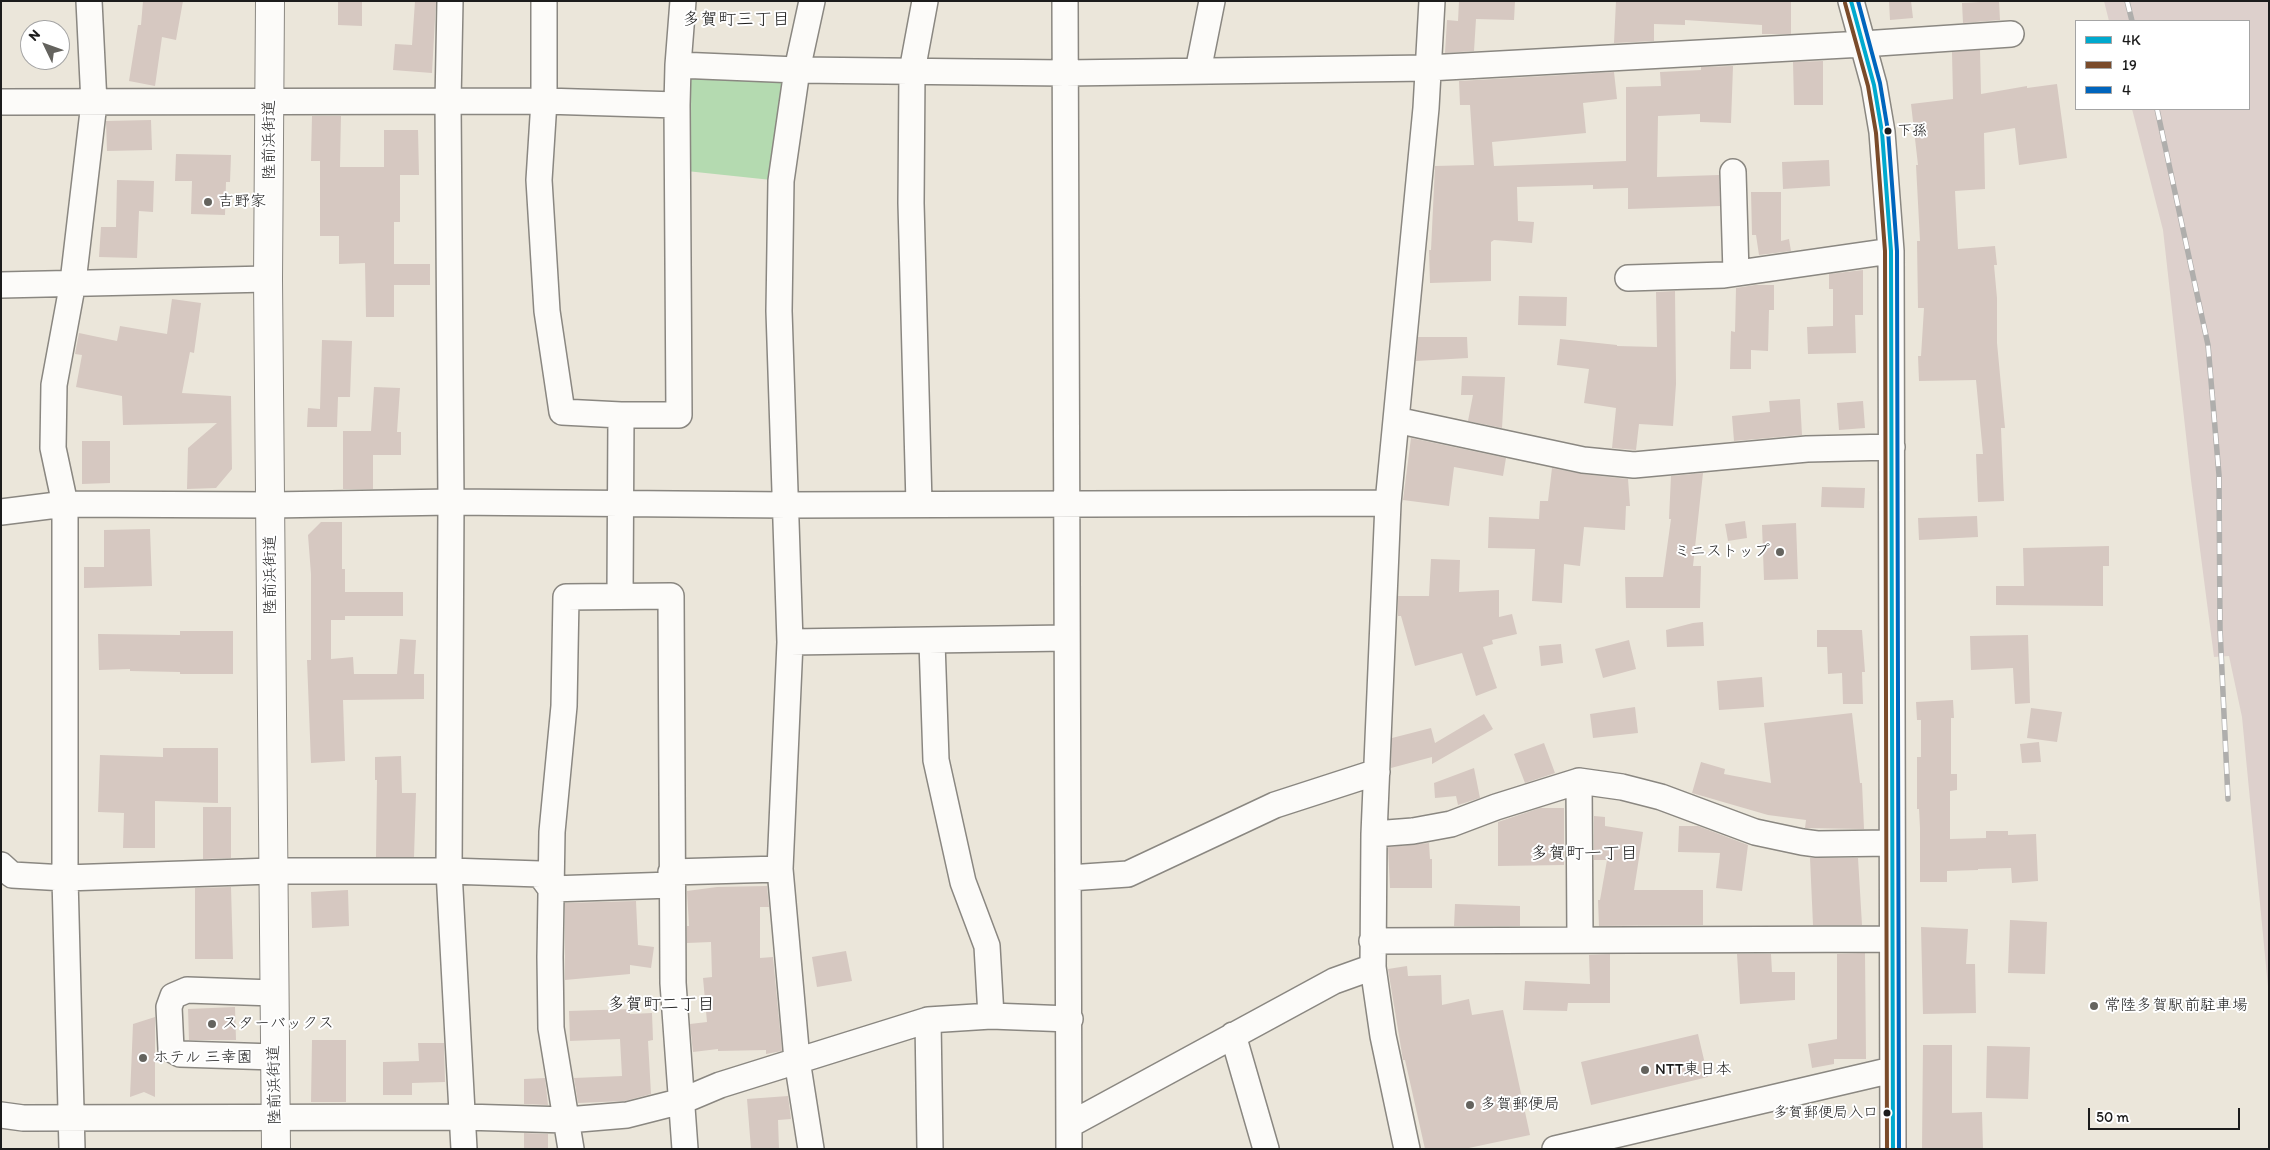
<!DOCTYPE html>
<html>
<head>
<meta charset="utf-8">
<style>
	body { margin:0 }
	#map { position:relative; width:2270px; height:1150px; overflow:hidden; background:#ebe6da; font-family:Itim,sans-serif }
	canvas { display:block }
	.frame { position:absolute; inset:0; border:2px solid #1c1c1c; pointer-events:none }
	.legend { position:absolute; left:2075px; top:20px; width:175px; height:90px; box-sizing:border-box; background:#fff; border:1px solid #a4a4a4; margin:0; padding:6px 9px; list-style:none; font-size:15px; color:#1c1c1c }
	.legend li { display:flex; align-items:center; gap:10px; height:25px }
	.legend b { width:25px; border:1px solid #a4a4a4 }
	.north { position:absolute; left:20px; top:20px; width:50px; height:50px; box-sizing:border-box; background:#fff; border:1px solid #a4a4a4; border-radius:50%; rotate:312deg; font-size:14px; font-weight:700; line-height:20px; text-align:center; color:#1c1c1c }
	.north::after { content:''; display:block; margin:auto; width:18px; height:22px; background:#64635e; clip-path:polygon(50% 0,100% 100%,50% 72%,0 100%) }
	.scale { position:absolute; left:2088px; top:1108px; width:152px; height:22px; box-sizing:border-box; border:2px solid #1c1c1c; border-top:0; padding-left:6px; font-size:15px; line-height:18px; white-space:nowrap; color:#1c1c1c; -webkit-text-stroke:4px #fff; paint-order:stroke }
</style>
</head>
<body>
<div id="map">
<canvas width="2270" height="1150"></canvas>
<div class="frame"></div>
<ul class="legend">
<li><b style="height:6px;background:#00a9ce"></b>4K</li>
<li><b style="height:6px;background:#7a4b2a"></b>19</li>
<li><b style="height:6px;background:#0065bd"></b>4</li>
</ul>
<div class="north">N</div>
<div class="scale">50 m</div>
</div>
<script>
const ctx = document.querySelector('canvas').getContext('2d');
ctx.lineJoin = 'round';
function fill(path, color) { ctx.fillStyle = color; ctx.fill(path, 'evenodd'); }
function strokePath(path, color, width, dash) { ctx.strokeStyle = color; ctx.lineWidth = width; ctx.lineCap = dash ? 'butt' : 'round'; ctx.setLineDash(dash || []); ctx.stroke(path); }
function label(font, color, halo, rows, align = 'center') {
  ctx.font = font + ' Itim,"Klee One",sans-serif'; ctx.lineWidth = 4; ctx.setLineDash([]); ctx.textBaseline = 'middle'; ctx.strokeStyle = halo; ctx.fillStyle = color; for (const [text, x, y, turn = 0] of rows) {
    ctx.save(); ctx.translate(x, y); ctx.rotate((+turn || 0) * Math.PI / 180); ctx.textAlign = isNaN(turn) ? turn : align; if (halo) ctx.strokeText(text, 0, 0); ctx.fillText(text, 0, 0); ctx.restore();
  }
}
const industrial = new Path2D(`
	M2104,1H2269V997L2242,717L2229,656L2214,657L2191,480L2163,230L2132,109H2249V21H2109Z`);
const green = new Path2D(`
	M678,65L797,70L781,181L677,170Z`);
const building = new Path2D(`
	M143,1H183L176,40L162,37L155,86L129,81L138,25H141Z
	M338,1H362V26L338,25Z
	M415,1H436L432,73L393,70L395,44L412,45Z
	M1459,1H1515L1514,20L1476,19L1474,51L1445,53L1447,20L1458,21Z
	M1616,1H1791V34H1762V25L1685,20V25L1654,24V41L1614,43Z
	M1889,1H1911L1913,18L1890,20Z
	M1999,1L2000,20L1963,23L1962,3Z
	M1980,50L1981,94L2027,86V88L2057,84L2067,158L2019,165L2015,128L1984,133L1985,189L1955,191L1958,249L1995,246L1997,265H1994L1997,298V343L2005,428H2001L2004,501L1978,502L1976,454H1983L1976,380L1919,381L1918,356H1921L1924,308H1918L1917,241H1920L1916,165H1918L1911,104L1953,99L1952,52Z
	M1823,61V105H1794L1793,62Z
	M1733,66L1731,123L1700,122V114L1658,116L1657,177L1719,175L1720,206L1628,209V188L1593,189V185L1517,187L1518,221L1534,222L1532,243L1494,240L1491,242V281L1430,283L1429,250H1431L1435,166L1474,165L1470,105H1460L1459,81L1614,72L1617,99L1583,103L1586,133L1492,142L1494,166L1626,161V87L1661,86L1660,72L1701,70V67Z
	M312,116H341L340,167H384V130H418L419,175H400V222H394V264H430V285H394V317H366L365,263L339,264V236H320V161H311Z
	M151,120L152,150L107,151L106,121Z
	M176,154L231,155L230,182H226L225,215L191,214L192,181H175Z
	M1829,160L1830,186L1783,189L1782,162Z
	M117,180L154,181L153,212L139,211L137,258L99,257L101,227H116Z
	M1751,192H1781V241L1789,239L1791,251L1759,255L1756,235H1752Z
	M1863,270V315H1855L1856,353L1808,354L1807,327L1833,326V289H1829V274Z
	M1755,285H1774V310H1769L1768,351L1751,350V369H1730L1731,331L1735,332L1736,288Z
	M1675,291L1676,384L1673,426L1639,424L1636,450L1612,448L1616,408L1584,403L1589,369L1557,365L1560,339L1617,345V346L1657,347L1656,292Z
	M1519,296L1567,297L1566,326L1518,325Z
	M172,299L201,303L194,353L190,352L182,393L231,396L232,469L216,488L187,489L188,448L217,423L123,425L122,396L76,387L82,355L75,354L79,333L117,341L120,326L167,334Z
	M1418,337H1467L1468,358L1416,361Z
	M322,340L352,341L350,397H338L337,427H307L308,408L320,409Z
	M1462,376L1505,377L1502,428L1468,421L1473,395H1461Z
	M374,387L400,388L397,432H401V455H373V489H343V431H371Z
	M1800,399L1802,435L1734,441L1732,416L1770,412L1769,401Z
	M1863,401L1865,428L1839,430L1837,403Z
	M1411,438L1506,458L1503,476L1454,467L1449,506L1403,500Z
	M82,441H110V483L82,484Z
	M1552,468L1582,474L1628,479L1630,506H1626L1625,530L1584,527L1580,566L1564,564L1562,603L1532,601L1535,549L1488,548L1489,517L1539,519L1540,501H1548Z
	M1703,473L1693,566H1701L1700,608H1626L1625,577H1663L1671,519H1669L1671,476Z
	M1822,487L1865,488L1864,508L1821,507Z
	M1977,516L1978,537L1919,540L1918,518Z
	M1745,521L1747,538L1728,541L1725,524Z
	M321,522H342V569H345V592H403V616H345V620H331V659L353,657L354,674H397L400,639L416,640L414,674H424V699L343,700L345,761L311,763L307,660H311V574L308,535Z
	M1796,523L1798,579L1764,580L1762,525Z
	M150,529L152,586L84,588V567H104V530Z
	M2109,546V566H2103V606L1996,605V586H2024L2023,548Z
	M1431,559L1460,560L1459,592L1499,590V617L1512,614L1517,634L1492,640L1493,644L1483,647L1497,688L1476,696L1462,653L1415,666L1401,616H1398V596H1429Z
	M1703,622L1704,646L1667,647L1666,630L1693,623Z
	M1817,630H1862L1865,672H1862L1863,704H1843L1842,673L1828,674L1827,647H1817Z
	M180,631H233V674H180V672L130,671V669L99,670L98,634L180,635Z
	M2028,635L2030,703L2015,704L2013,668L1971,670L1970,636Z
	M1629,640L1636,669L1603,678L1595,649Z
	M1561,644L1563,663L1541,666L1539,646Z
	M1762,677L1764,707L1719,710L1717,681Z
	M1953,700L1954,718H1951V774H1957V790L1950,791V839L1986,838V831H2008V835L2036,834L2038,881L2012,883L2011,868L1978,869V870L1947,871V882H1920V828L1919,809H1917V757H1921V720H1917L1916,702Z
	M1635,707L1638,733L1593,738L1590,714Z
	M2031,708L2062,712L2057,742L2027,738Z
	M1852,713L1860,783H1862L1864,829L1805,828L1806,820L1768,815L1692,793L1701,762L1725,769L1724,774L1771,783L1764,723Z
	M1484,714L1493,729L1432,764V757L1391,768L1392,738L1431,728L1435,743Z
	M2039,742L2041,762L2022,763L2020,744Z
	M1544,743L1555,773L1525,783L1514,754Z
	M163,748H218V803L155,801V848H123L124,813L98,812L100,755L163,757Z
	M401,756L402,793H416L414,857H376L377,780H375V757Z
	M1474,768L1480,798L1458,805L1456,796L1435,798L1434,783Z
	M203,807H231V858L203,859Z
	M1540,808H1564V865L1498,866V822Z
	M1594,816L1605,817V826L1643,832L1634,890H1703V925L1599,926L1598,900H1600L1607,860H1594Z
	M1679,826H1698L1748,845L1742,891L1716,888L1720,853L1678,852Z
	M1429,843L1430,859H1432V888H1390L1388,847Z
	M1810,858H1858L1862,925H1813Z
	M767,886L769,907H760V958L773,957L782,1051L766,1054V1050L718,1051V1049L693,1052L690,1024L707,1022L703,978L712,977L711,942L687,943V926H689L687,891L717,887Z
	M231,887L233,959H195V888Z
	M348,890L349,926L312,928L311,892Z
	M636,901L638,945L654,947L651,968L630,965V974L565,980V903Z
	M1455,904L1520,906V926H1454Z
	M2010,920L2047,922L2045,974L2008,973Z
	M1921,927L1968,929L1966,964H1975L1976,1013L1923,1014Z
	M846,951L852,981L817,987L812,957Z
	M1865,953L1866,1059H1834V1064L1812,1068L1808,1044L1837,1039V954Z
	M1610,954V1003H1568L1567,1011L1523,1010L1525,981L1590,984L1589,955Z
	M1737,954H1771L1772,972H1795V1000L1740,1004Z
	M1407,966L1408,976L1441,975L1442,1005L1469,999L1472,1015L1503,1010L1530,1135L1464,1149H1425L1405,1060H1403L1388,969Z
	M235,1007L236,1040H189L188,1009Z
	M630,1009V1014L652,1013L653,1040L648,1041L651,1094L625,1101L578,1103L574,1078L622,1076L620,1039L570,1041L569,1011Z
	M155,1017V1097L144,1092L130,1097L133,1024Z
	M1698,1034L1708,1077L1591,1105L1581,1062Z
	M312,1040H346V1102H311Z
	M418,1043H444L445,1082L412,1083V1095H383V1062L419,1061Z
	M1923,1045H1952V1113L1982,1112L1983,1149H1922Z
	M1987,1046L2030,1047L2028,1099L1986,1098Z
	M545,1078L548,1105L524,1104V1079Z
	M788,1096L791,1119L778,1120L779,1149H751L747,1099Z
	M524,1133L548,1134V1149H524Z`);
const minor = new Path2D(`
	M450,1L448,102L451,502L449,871L464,1149
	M544,1V101L539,180L547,311L562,412L621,415L620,596
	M1065,1L1069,1149
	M1851,1L1874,85L1882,132L1891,251L1893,1149
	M678,65L797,70L1065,73L1428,68L1863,44L2011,34
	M1198,71L1212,1
	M1,102L544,101L677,105
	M1733,172L1736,273
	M1628,278L1724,275L1891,251
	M1,285L268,279
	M621,415H679L677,105L678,65L683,1
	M1396,420L1583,460L1634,465L1807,449L1892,447
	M919,504L911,203L912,71L925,1
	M1,512L65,504L271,505L451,502L787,505L1388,503
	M790,642L1067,638
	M932,642L936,760L963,882L987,946L991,1016
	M1579,781L1580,940
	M1374,834L1413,831L1451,824L1496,807L1579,781L1622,787L1661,797L1755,832L1802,842L1817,844L1891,843
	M1,865L12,875L65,878L272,871H449L540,874L551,889L672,885
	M671,872L780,869
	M1069,878L1128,874L1275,805L1377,772
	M1372,941L1891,939
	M274,993L187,990L173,996L169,1007L171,1049L180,1054L275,1057
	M928,1020L930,1149
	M1233,1035L1266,1149
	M1,1115L23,1118L464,1117L567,1120L627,1115L682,1101L720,1085L928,1020L991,1016L1070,1019
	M1069,1125L1334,981L1373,967
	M72,1149L65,878V504L53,448L54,385L73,282L94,103L89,1
	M571,1149L551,1028L550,957L552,832L564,706L566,597L671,596L673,983L685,1149
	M811,1149L797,1060L780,869L790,642L779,311L781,181L797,70L812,1
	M1407,1149L1383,1036L1373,967L1374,834L1388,503L1426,108L1432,1
	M1555,1149L1892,1070`);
const highway = new Path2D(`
	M270,1L268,279L276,1149`);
const rail = new Path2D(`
	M2127,1L2132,21
	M2157,109L2208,345L2219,475L2220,629L2228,799`);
const bus1 = new Path2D(`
	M1851,1L1874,85L1882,132L1891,251L1893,1149`);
const bus2 = new Path2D(`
	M1845,3L1868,86L1876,133L1885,251L1887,1149`);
const bus3 = new Path2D(`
	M1858,1L1880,83L1888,131L1897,251L1899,1149`);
const markers = [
	[1888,131,4.5,"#1c1c1c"],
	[208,202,5,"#64635e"],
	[1780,552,5,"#64635e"],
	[2094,1006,5,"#64635e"],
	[212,1024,5,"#64635e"],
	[143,1058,5,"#64635e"],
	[1645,1070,5,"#64635e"],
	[1470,1105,5,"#64635e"],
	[1887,1113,4.5,"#1c1c1c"]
];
const busNames = [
	["下孫",1897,131],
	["多賀郵便局入口",1878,1113,"right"]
];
const streetNames = [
	["陸前浜街道",270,140,-90],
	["陸前浜街道",271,575,-90],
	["陸前浜街道",275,1085,-91]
];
const poiNames = [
	["吉野家",218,202],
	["ミニストップ",1770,552,"right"],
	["常陸多賀駅前駐車場",2104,1006],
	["スターバックス",222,1024],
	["ホテル 三幸園",153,1058],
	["NTT東日本",1655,1070],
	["多賀郵便局",1480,1105]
];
const neighbourhoodNames = [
	["多賀町三丁目",736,20],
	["多賀町一丁目",1584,854],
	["多賀町二丁目",661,1005]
];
fill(industrial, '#ddd0cc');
fill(green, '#b4dab0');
fill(building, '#d6c8c1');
strokePath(minor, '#8a8781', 28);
strokePath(highway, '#8a8781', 30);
strokePath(minor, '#fcfbf9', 25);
strokePath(highway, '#fcfbf9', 28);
strokePath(rail, '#afaeac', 5.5);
strokePath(rail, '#fff', 4, [11]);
strokePath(bus1, '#00a9ce', 4);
strokePath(bus2, '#7a4b2a', 4);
strokePath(bus3, '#0065bd', 4);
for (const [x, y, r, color] of markers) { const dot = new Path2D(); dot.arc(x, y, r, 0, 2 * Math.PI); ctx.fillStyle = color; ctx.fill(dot); strokePath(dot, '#fff', 2); }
label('15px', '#1c1c1c', '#fff', busNames, 'left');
label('16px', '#1c1c1c', '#fff', streetNames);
label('16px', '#1c1c1c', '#fff', poiNames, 'left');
label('18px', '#1c1c1c', '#fff', neighbourhoodNames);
</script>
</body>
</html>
